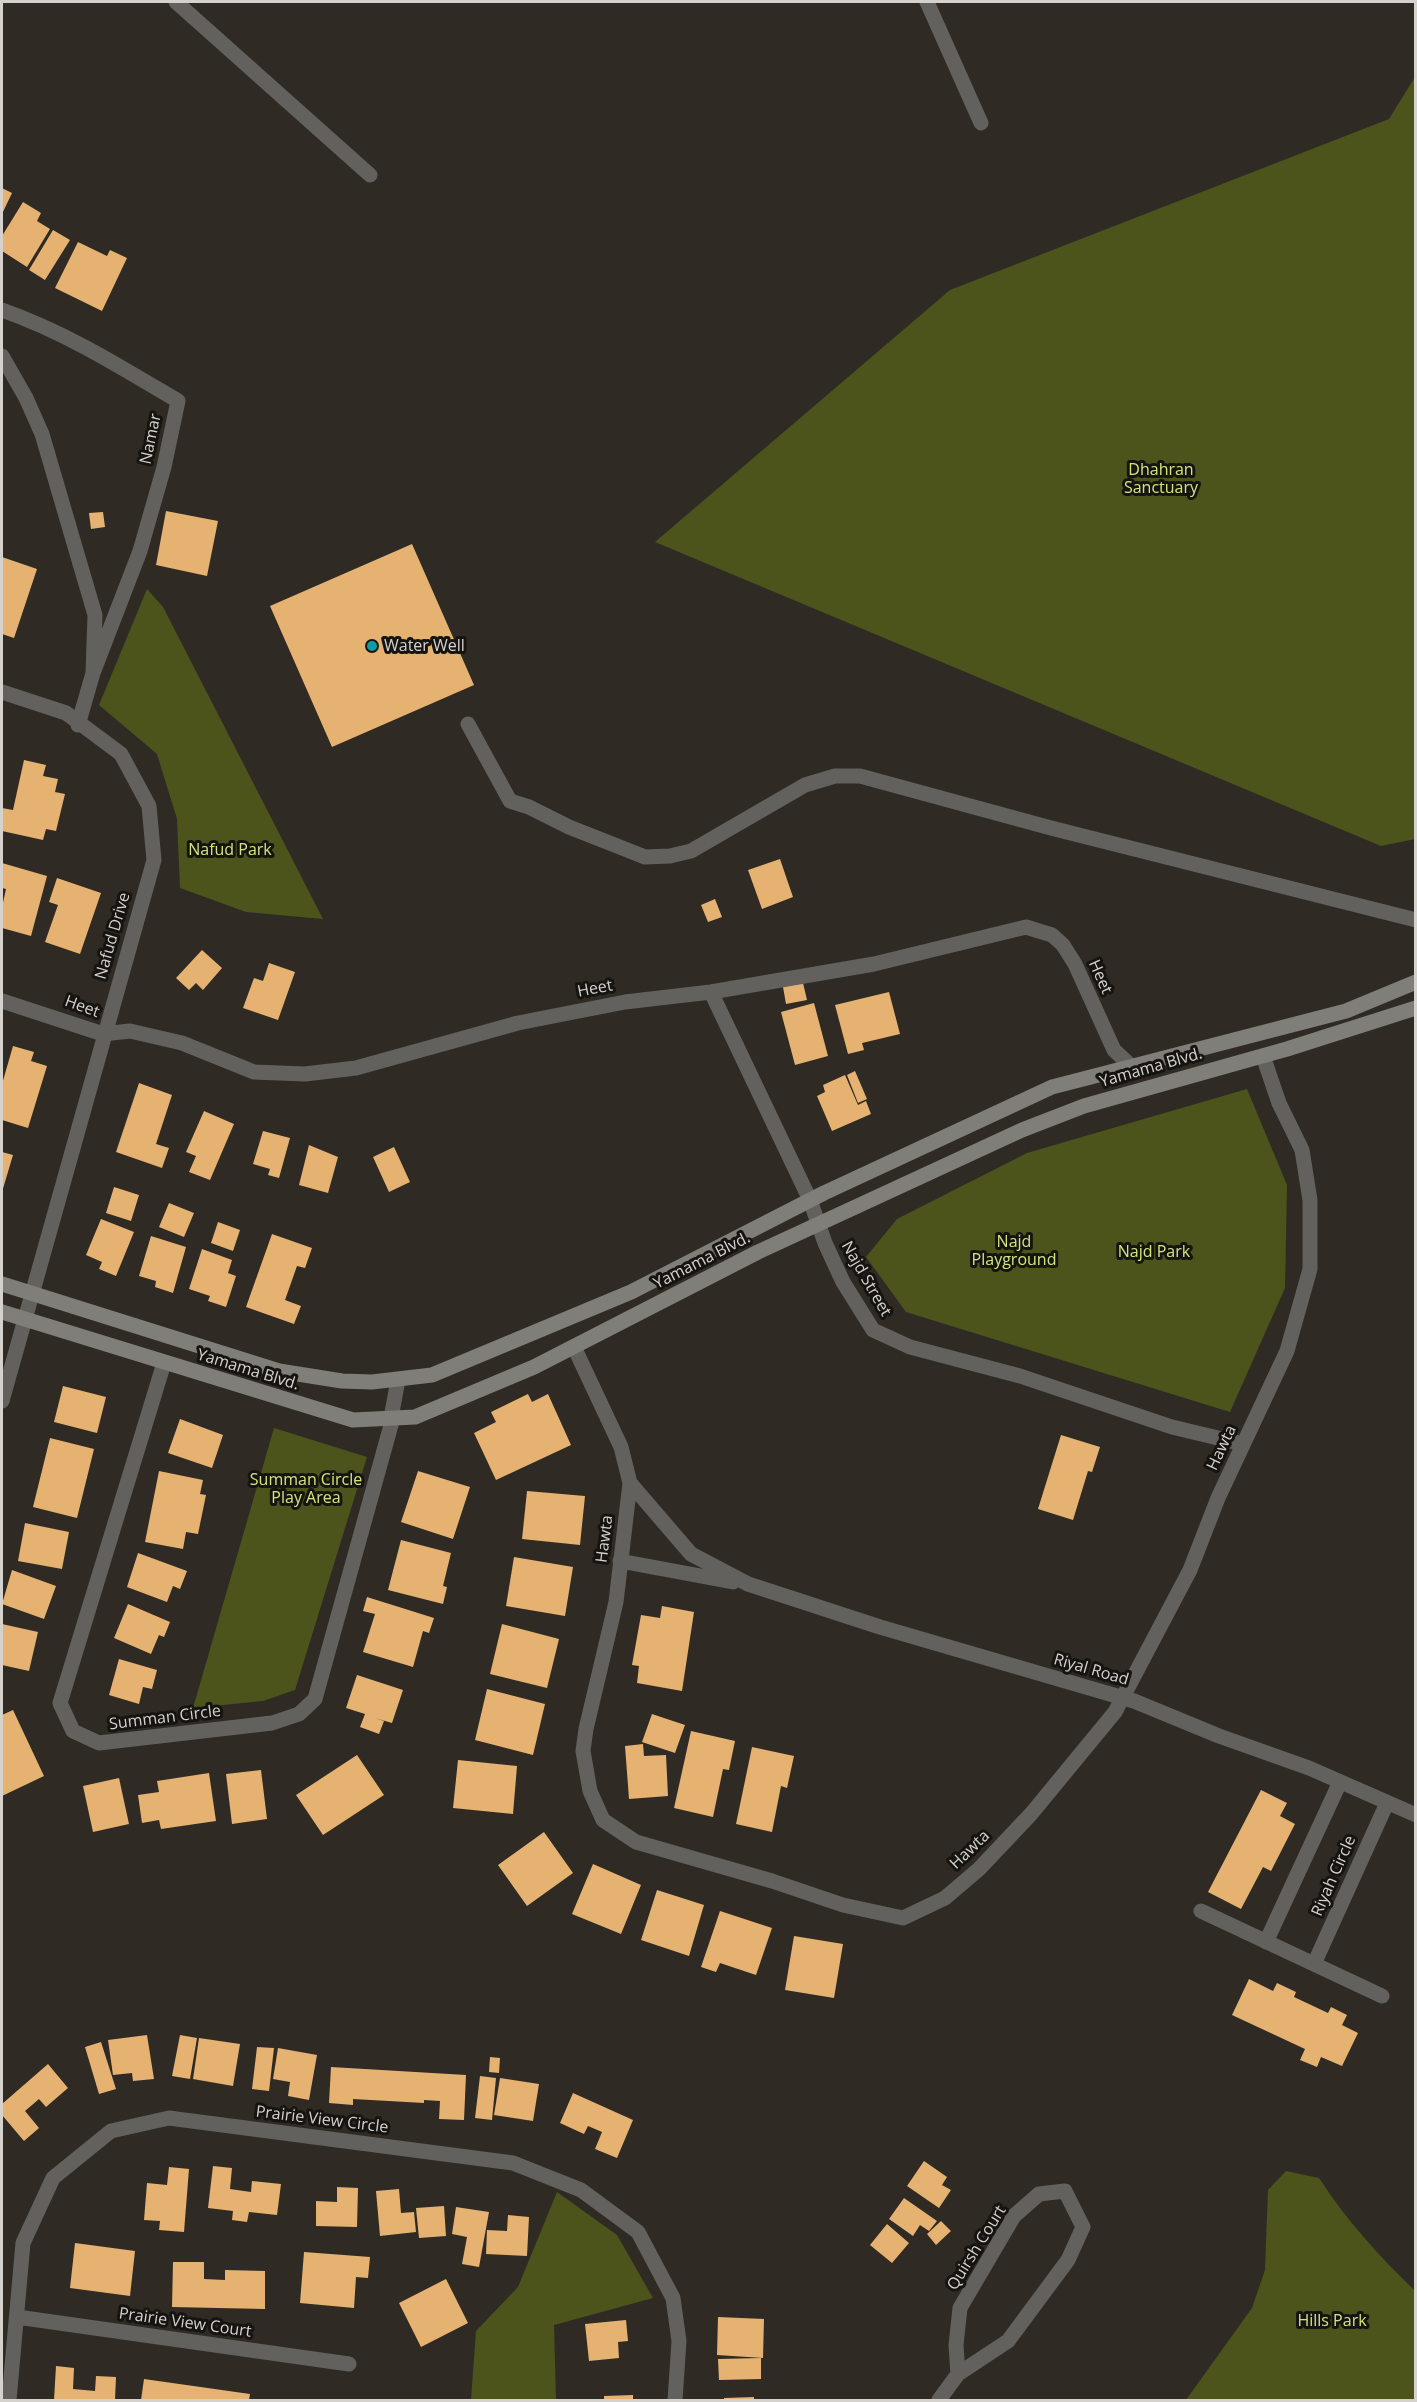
<!DOCTYPE html>
<html>
<head>
<meta charset="utf-8">
<style>
	body { margin:0 }
	#map { position:relative; width:1417px; height:2402px; overflow:hidden; background:#2f2b24; font-family:"Open Sans",sans-serif }
	canvas { display:block }
	.frame { position:absolute; inset:0; border:3px solid #d5d2cd; pointer-events:none }
</style>
</head>
<body>
<div id="map">
<canvas width="1417" height="2402"></canvas>
<div class="frame"></div>
</div>
<script>
const ctx = document.querySelector('canvas').getContext('2d');
ctx.lineJoin = 'round';
function fill(path, color) { ctx.fillStyle = color; ctx.fill(path, 'evenodd'); }
function strokePath(path, color, width, dash) { ctx.strokeStyle = color; ctx.lineWidth = width; ctx.lineCap = dash ? 'butt' : 'round'; ctx.setLineDash(dash || []); ctx.stroke(path); }
function label(font, color, halo, rows, align = 'center') {
  ctx.font = font + ' "Open Sans",sans-serif'; ctx.lineWidth = 6; ctx.setLineDash([]); ctx.textBaseline = 'middle'; ctx.strokeStyle = halo; ctx.fillStyle = color; for (const [text, x, y, turn = 0] of rows) {
    ctx.save(); ctx.translate(x, y); ctx.rotate((+turn || 0) * Math.PI / 180); ctx.textAlign = isNaN(turn) ? turn : align; if (halo) ctx.strokeText(text, 0, 0); ctx.fillText(text, 0, 0); ctx.restore();
  }
}
const green = new Path2D(`
	M1415,77V839L1381,846L655,542L950,290L1389,119Z
	M147,589L163,607L323,919L246,912L180,888L177,819L157,754L99,705Z
	M1247,1089L1287,1185L1285,1288L1230,1412L906,1312L866,1257L897,1219L1027,1153Z
	M274,1428L367,1457L295,1690L263,1701L193,1708Z
	M1286,2171L1319,2178C1347,2221 1379,2256 1415,2291V2400H1186L1252,2308L1265,2270L1268,2190Z
	M557,2192L617,2235L653,2298L554,2325L556,2400H471L476,2331L518,2287Z`);
const building = new Path2D(`
	M2,188L12,193L2,214Z
	M23,202L41,213L37,221L50,229L27,267L2,251V236Z
	M53,230L70,240L45,280L29,270Z
	M78,242L107,256L110,250L127,258L102,311L55,288Z
	M166,511L218,521L207,576L156,565Z
	M103,512L105,527L91,529L89,513Z
	M412,544L474,685L332,747L270,606Z
	M2,557L37,569L14,638L2,634Z
	M24,760L46,765L43,776L58,779L55,792L65,794L56,831L46,829L43,840L2,831V808L13,810Z
	M780,859L793,897L762,909L748,870Z
	M2,863L47,876L31,936L2,928V907L6,889L2,888Z
	M57,878L101,893L80,954L45,942L58,905L49,902Z
	M715,899L722,917L708,922L701,905Z
	M202,950L222,968L203,990L196,983L189,990L176,978Z
	M269,963L295,972L278,1020L243,1008L254,978L263,981Z
	M803,983L807,1000L786,1004L783,987Z
	M889,992L900,1034L862,1043L864,1050L848,1054L835,1005Z
	M814,1003L828,1056L795,1065L781,1012Z
	M13,1046L34,1052L31,1061L47,1066L28,1128L2,1120V1084Z
	M855,1071L867,1099L858,1103L847,1075Z
	M845,1075L858,1105L866,1101L871,1114L832,1131L817,1096L825,1092L823,1085Z
	M139,1083L172,1095L156,1144L169,1148L162,1168L116,1152Z
	M204,1111L234,1124L210,1180L189,1172L196,1156L186,1152Z
	M263,1131L290,1138L279,1178L268,1175L270,1169L253,1164Z
	M309,1145L338,1157L328,1193L299,1185Z
	M394,1147L410,1182L389,1192L373,1157Z
	M2,1152L13,1155L2,1192Z
	M114,1187L139,1195L131,1221L106,1213Z
	M169,1203L194,1213L184,1237L159,1227Z
	M101,1219L134,1232L116,1276L99,1269L102,1262L86,1255Z
	M218,1222L240,1230L233,1251L211,1243Z
	M272,1234L312,1248L305,1268L297,1266L285,1300L301,1306L294,1324L246,1307Z
	M151,1236L186,1247L173,1293L155,1287L156,1281L139,1276Z
	M202,1249L232,1260L228,1273L236,1276L226,1307L208,1301L210,1296L189,1289Z
	M63,1386L106,1397L97,1433L54,1422Z
	M528,1394L532,1402L548,1394L571,1445L496,1480L474,1433L496,1422L491,1412Z
	M180,1419L223,1435L212,1468L168,1453Z
	M1061,1435L1100,1447L1092,1472L1088,1471L1073,1520L1038,1509Z
	M50,1438L94,1449L77,1518L33,1507Z
	M159,1471L203,1480L200,1494L206,1495L198,1534L186,1532L183,1549L145,1542Z
	M418,1471L470,1487L453,1539L401,1522Z
	M527,1491L585,1496L580,1545L522,1539Z
	M25,1523L69,1532L62,1569L18,1561Z
	M401,1540L451,1553L443,1586L447,1587L443,1604L388,1590Z
	M138,1553L187,1571L180,1589L173,1586L167,1602L127,1587Z
	M514,1557L573,1567L565,1616L506,1606Z
	M12,1570L56,1586L44,1619L2,1604Z
	M367,1597L434,1618L429,1633L423,1631L413,1667L363,1652L375,1614L363,1611Z
	M128,1604L170,1622L164,1637L159,1635L151,1654L114,1638Z
	M662,1606L694,1612L682,1691L637,1683L639,1666L632,1665L641,1615L660,1618Z
	M2,1624L38,1632L29,1671L2,1665Z
	M502,1624L559,1639L547,1688L490,1674Z
	M119,1659L157,1670L152,1689L143,1687L139,1704L109,1695Z
	M357,1675L403,1690L392,1723L375,1718L384,1721L379,1734L360,1727L365,1714L346,1708Z
	M487,1689L545,1704L533,1755L475,1740Z
	M13,1710L44,1776L2,1796V1715Z
	M652,1714L685,1725L675,1753L642,1742Z
	M691,1731L735,1741L729,1770L723,1769L713,1817L674,1808Z
	M643,1744L644,1756L666,1755L668,1796L629,1799L625,1746Z
	M752,1747L794,1756L787,1788L781,1786L772,1832L736,1824Z
	M357,1755L384,1795L323,1835L296,1795Z
	M458,1760L517,1766L513,1814L453,1808Z
	M261,1770L267,1819L232,1824L226,1774Z
	M209,1773L216,1821L161,1829L159,1820L142,1823L138,1795L159,1792L157,1781Z
	M119,1778L129,1824L93,1832L83,1786Z
	M1261,1790L1287,1803L1280,1816L1295,1824L1271,1871L1263,1867L1241,1909L1208,1892Z
	M544,1832L573,1873L527,1906L498,1865Z
	M593,1864L641,1885L621,1934L572,1914Z
	M657,1890L704,1905L689,1956L641,1940Z
	M720,1911L772,1928L756,1975L720,1963L716,1972L701,1967Z
	M794,1936L843,1944L834,1998L785,1990Z
	M1249,1979L1273,1991L1277,1983L1296,1992L1294,1997L1328,2013L1331,2007L1347,2015L1342,2025L1358,2033L1342,2066L1321,2057L1317,2067L1300,2060L1305,2049L1232,2015Z
	M147,2035L154,2079L133,2081L132,2073L113,2075L108,2040Z
	M180,2035L197,2038L190,2079L172,2076Z
	M199,2038L240,2044L233,2086L193,2079Z
	M101,2042L116,2089L99,2094L85,2047Z
	M257,2047L274,2048L269,2091L252,2089Z
	M278,2048L317,2055L309,2100L288,2096L290,2082L273,2079Z
	M490,2057L500,2058L499,2073L489,2072Z
	M48,2064L68,2088L46,2107L39,2099L25,2111L39,2128L24,2141L2,2115V2104Z
	M331,2067L466,2075L464,2120L439,2119L440,2101L424,2100V2103L353,2099V2105L329,2103Z
	M480,2076L496,2078L492,2120L475,2118Z
	M500,2078L539,2084L533,2121L494,2115Z
	M573,2093L633,2120L617,2158L595,2149L602,2132L588,2126L584,2134L560,2123Z
	M924,2161L947,2177L942,2185L951,2190L939,2208L907,2186Z
	M213,2166L232,2168L230,2189L251,2192L252,2181L281,2184L277,2215L249,2212L247,2222L232,2220L233,2211L208,2208Z
	M169,2167L189,2169L184,2232L159,2230L160,2221L144,2220L147,2183L167,2185Z
	M337,2187L358,2188L357,2227L316,2226V2201L337,2202Z
	M399,2189L401,2213L414,2212L416,2232L380,2236L376,2191Z
	M904,2198L937,2221L929,2231L920,2225L913,2236L889,2219Z
	M444,2206L446,2236L419,2238L416,2208Z
	M456,2207L489,2212L479,2267L462,2264L467,2237L452,2234Z
	M508,2215L529,2217L527,2256L486,2254L487,2230L507,2231Z
	M941,2221L951,2231L936,2245L927,2234Z
	M887,2224L909,2243L892,2263L870,2245Z
	M75,2243L135,2251L130,2296L70,2288Z
	M304,2252L370,2257L368,2278L356,2277L354,2308L300,2303Z
	M173,2262H204V2279L225,2280V2270L265,2271V2309L172,2307Z
	M446,2279L468,2323L421,2347L399,2303Z
	M718,2317L764,2319L763,2358L717,2355Z
	M626,2320L628,2341L618,2342L619,2358L589,2361L585,2324Z
	M761,2358V2379L719,2380L718,2359Z
	M56,2366L74,2368L73,2389L95,2391L96,2376L116,2377L115,2400H54Z
	M144,2379L250,2394L249,2400H141Z
	M633,2395V2400H604V2396Z
	M754,2397V2400H724V2398Z`);
const minor = new Path2D(`
	M176,2L370,175
	M927,2L981,123
	M2,310C65,332 121,367 178,401L164,467L140,551L93,673
	M2,356L26,398L42,434L95,615L93,673L78,725
	M2,692L66,713L121,754L149,806L154,860L2,1401
	M468,724L510,801L529,807L569,827L645,857L670,856L691,851L805,785L835,776H860L1051,828L1416,920
	M711,992L810,1200L825,1243L843,1282L873,1330L910,1347L1020,1376L1172,1427L1243,1444
	M2,1001L103,1034L130,1031L182,1043L254,1072L305,1074L356,1068L518,1023L625,1002L711,992L874,964L1026,927L1052,935L1063,945L1075,964L1114,1050L1131,1066
	M574,1347L621,1447L630,1483L616,1602L586,1729L583,1751L590,1791L603,1820L636,1842L772,1881L843,1905L903,1918L945,1898L979,1869L1031,1814L1115,1712L1190,1570L1218,1498L1287,1351L1310,1269V1200L1302,1150L1279,1103L1263,1056
	M164,1363L60,1703L73,1731L99,1743L272,1723L299,1714L315,1699L393,1418
	M391,1418L398,1380
	M630,1483L691,1554L748,1584L880,1627L1134,1701L1219,1736L1309,1768L1416,1815
	M620,1561L733,1582
	M1201,1911L1382,1996
	M1266,1942L1340,1782
	M1314,1964L1387,1803
	M17,2317L349,2364
	M9,2400L23,2243L53,2178L111,2131L169,2118L513,2163L581,2190L638,2232L673,2298L679,2341L675,2400
	M939,2400L958,2374L1008,2341L1068,2260L1083,2227L1065,2191L1039,2194L1014,2216L960,2308L956,2345L958,2374`);
const secondary = new Path2D(`
	M2,1284L279,1371L342,1381L372,1382L432,1375L631,1292L824,1193L1052,1087L1346,1011L1416,982
	M2,1312L353,1420L415,1417L534,1367L758,1252L1022,1130L1084,1106L1287,1049L1416,1008`);
const markers = [
	[372,646,6,"#0f9aa8"]
];
const streetNames = [
	["Namar",151,439,-78],
	["Nafud Drive",113,936,-74],
	["Heet",1100,977,66],
	["Heet",595,989,-11],
	["Heet",82,1007,20],
	["Yamama Blvd.",1151,1068,-16],
	["Yamama Blvd.",702,1261,-27],
	["Najd Street",866,1279,60],
	["Yamama Blvd.",248,1370,17],
	["Hawta",1222,1448,-65],
	["Hawta",605,1539,-83],
	["Riyal Road",1091,1670,16],
	["Summan Circle",165,1718,-7],
	["Hawta",970,1850,-44],
	["Riyah Circle",1334,1876,-66],
	["Prairie View Circle",322,2120,7],
	["Quirsh Court",977,2248,-58],
	["Prairie View Court",185,2323,8]
];
const parkNames = [
	["Dhahran",1161,470],
	["Sanctuary",1161,488],
	["Nafud Park",230,850],
	["Najd",1014,1242],
	["Playground",1014,1260],
	["Najd Park",1154,1252],
	["Summan Circle",306,1480],
	["Play Area",306,1498],
	["Hills Park",1332,2321]
];
const poiNames = [
	["Water Well",384,646]
];
fill(green, '#4c541c');
fill(building, '#e6b271');
strokePath(minor, '#62615d', 15);
strokePath(secondary, '#807e78', 15);
for (const [x, y, r, color] of markers) { const dot = new Path2D(); dot.arc(x, y, r, 0, 2 * Math.PI); ctx.fillStyle = color; ctx.fill(dot); strokePath(dot, '#161411', 2); }
label('16px', '#d5d2cd', '#161411', streetNames);
label('16px', '#d2e57c', '#161411', parkNames);
label('16px', '#d5d2cd', '#161411', poiNames, 'left');
</script>
</body>
</html>
